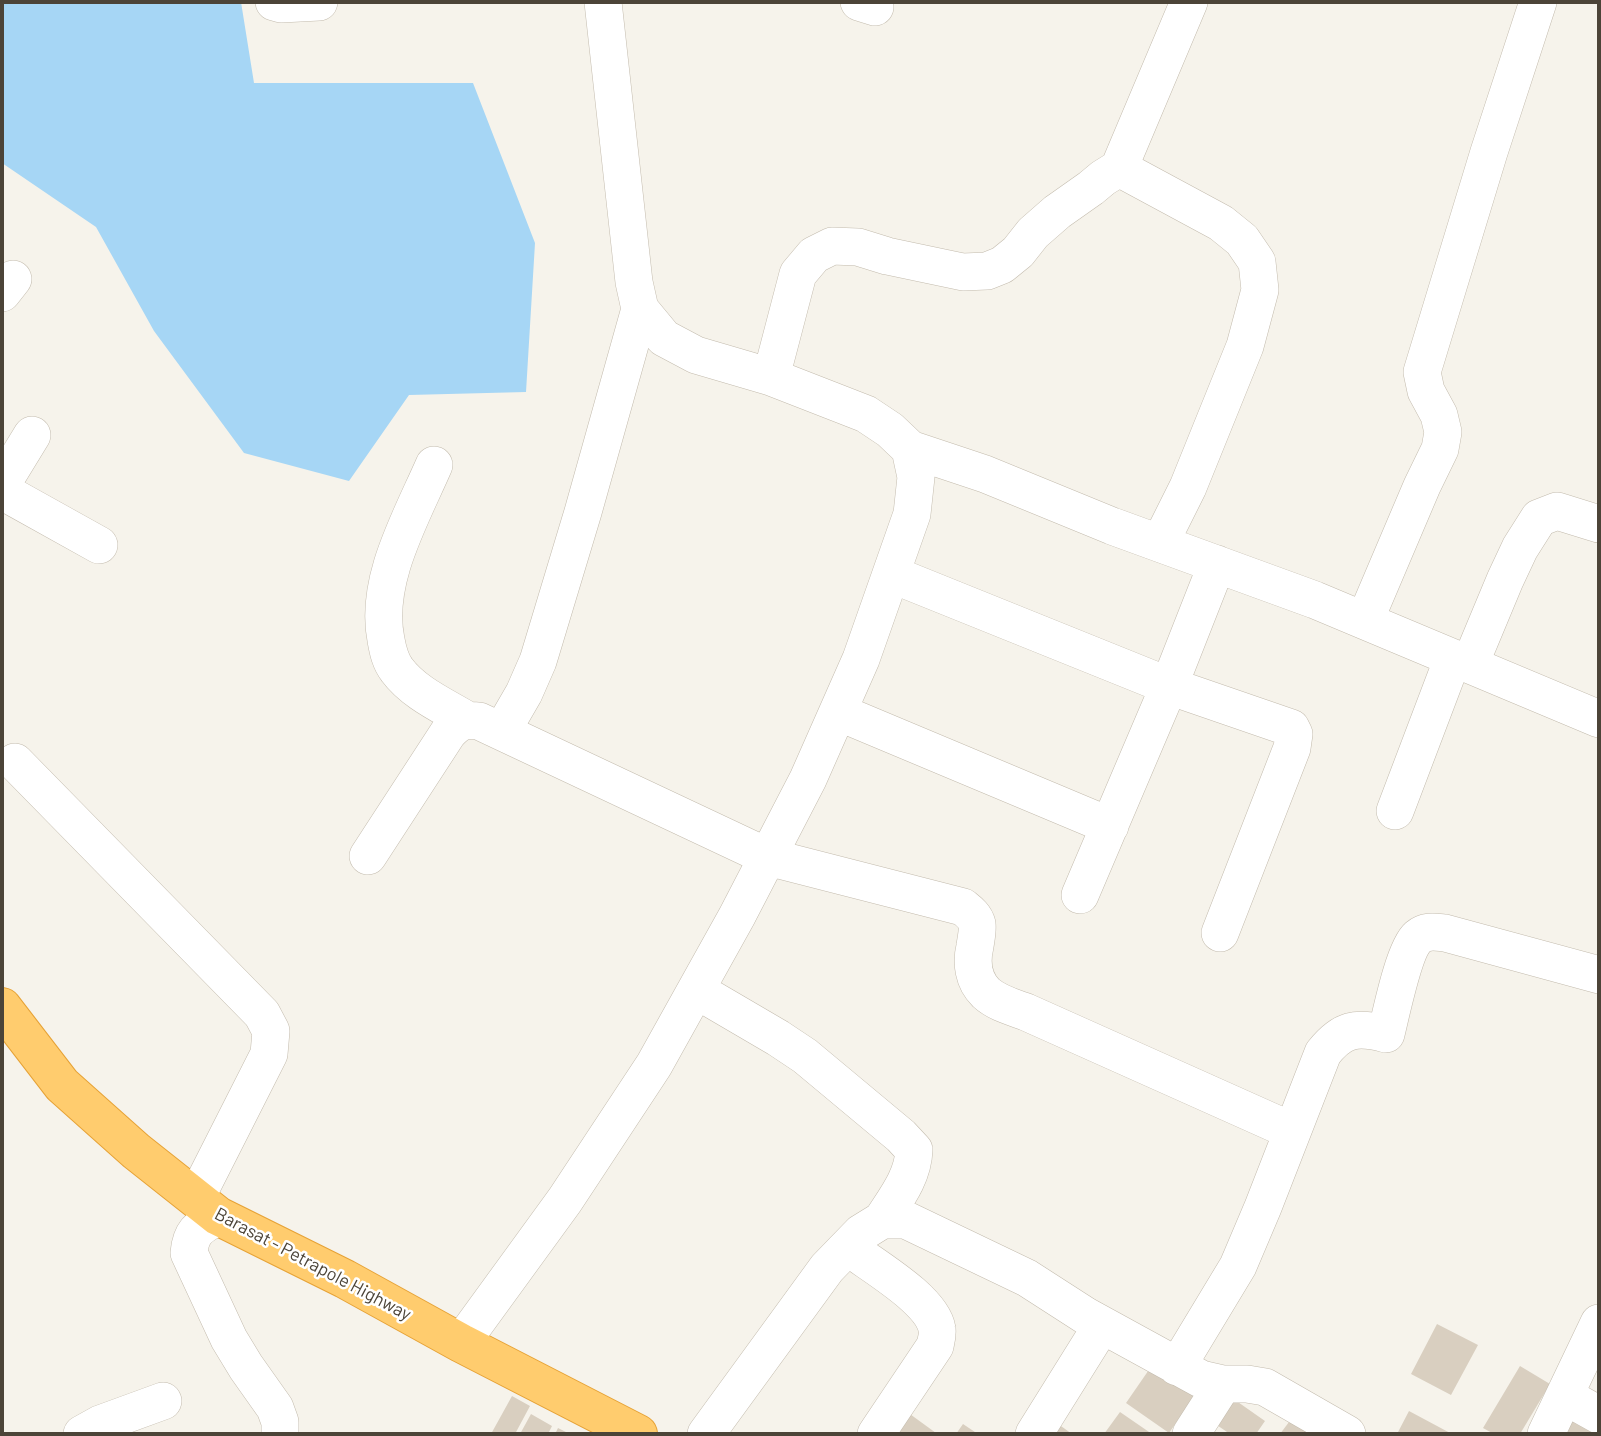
<!DOCTYPE html>
<html>
<head>
<meta charset="utf-8">
<style>
	body { margin:0 }
	#map { position:relative; width:1601px; height:1436px; overflow:hidden; background:#f6f3eb; font-family:Barlow,sans-serif }
	canvas { display:block }
	.frame { position:absolute; inset:0; border:4px solid #4c4438; pointer-events:none }
</style>
</head>
<body>
<div id="map">
<canvas width="1601" height="1436"></canvas>
<div class="frame"></div>
</div>
<script>
const ctx = document.querySelector('canvas').getContext('2d');
ctx.lineJoin = 'round';
function fill(path, color) { ctx.fillStyle = color; ctx.fill(path, 'evenodd'); }
function strokePath(path, color, width, dash) { ctx.strokeStyle = color; ctx.lineWidth = width; ctx.lineCap = dash ? 'butt' : 'round'; ctx.setLineDash(dash || []); ctx.stroke(path); }
function label(font, color, halo, rows, align = 'center') {
  ctx.font = font + ' Barlow,sans-serif'; ctx.lineWidth = 5; ctx.setLineDash([]); ctx.textBaseline = 'middle'; ctx.strokeStyle = halo; ctx.fillStyle = color; for (const [text, x, y, turn = 0] of rows) {
    ctx.save(); ctx.translate(x, y); ctx.rotate((+turn || 0) * Math.PI / 180); ctx.textAlign = isNaN(turn) ? turn : align; if (halo) ctx.strokeText(text, 0, 0); ctx.fillText(text, 0, 0); ctx.restore();
  }
}
const water = new Path2D(`
	M2,2H241L254,83H473L535,243L526,392L409,395L349,481L244,453L154,331L96,227L2,163Z`);
const building = new Path2D(`
	M1437,1324L1478,1345L1451,1395L1411,1374Z
	M1155,1361L1198,1391L1169,1433L1126,1403Z
	M1520,1366L1550,1384L1520,1434H1494L1483,1428Z
	M1225,1393L1265,1421L1256,1434H1230L1208,1419Z
	M512,1396L530,1406L515,1434H491Z
	M1567,1406L1599,1428L1596,1434H1554Z
	M903,1409L936,1433L935,1434H885Z
	M1409,1411L1452,1434H1397Z
	M1120,1412L1152,1434H1104Z
	M531,1414L552,1426L548,1434H520Z
	M1295,1414L1324,1434H1280Z
	M1054,1421L1072,1434H1045Z
	M963,1424L978,1434H956Z
	M558,1428L570,1434H555Z`);
const minor = new Path2D(`
	M274,2L281,4L319,2
	M859,2L875,7
	M1119,168L1189,2
	M2,293L13,279
	M771,377L798,274L814,255L832,246L858,247L887,256L963,272L987,271L1002,265L1018,252L1033,233L1057,212L1091,188L1103,178L1119,168L1221,223L1242,240L1257,262L1260,290L1245,346L1188,487L1160,543
	M910,449L985,474L1112,526L1315,600L1599,719
	M434,465C411,518 374,581 386,640C388,651 390,661 397,670C414,693 444,706 467,720
	M2,484L32,435
	M2,491L99,545
	M891,574L1169,686L1291,728L1294,734L1292,748L1220,933
	M1365,620L1422,486L1440,449L1443,432L1439,415L1426,391L1422,372L1489,152L1538,2
	M1470,664L1505,580L1520,548L1539,518L1557,511L1599,524
	M838,712L1110,826
	M502,731L524,693L538,661L583,512L640,309
	M15,762L262,1014L271,1031L269,1054L196,1198
	M1395,811L1453,658
	M368,856L448,733C458,722 464,719 479,721L768,857L963,907C968,911 975,916 977,924C978,930 976,939 975,946C971,963 973,980 986,993C997,1003 1012,1007 1026,1012L1292,1131
	M1080,895L1169,686L1217,564
	M696,990L778,1038L805,1056L901,1136L914,1150C913,1177 896,1198 882,1220
	M218,1216C200,1227 191,1230 189,1253L229,1339L246,1367L275,1408L280,1422V1434
	M848,1247C871,1265 932,1299 937,1329C938,1334 936,1341 935,1346L876,1434
	M461,1343L565,1200L654,1065L737,916L808,779L861,659L912,514L916,477L910,449L890,430L866,414L771,377L696,355L664,338L640,309L634,282L603,2
	M1177,1367L1238,1266L1263,1207L1323,1053C1342,1029 1356,1026 1386,1034C1391,1014 1404,949 1418,937C1426,930 1435,932 1445,933L1599,975
	M1565,1396L1599,1415
	M82,1434L100,1424L163,1401
	M706,1434L827,1268L861,1233L882,1220H906L1027,1278L1086,1316L1201,1379L1223,1384H1247L1265,1387L1347,1434
	M1034,1434L1102,1325
	M1191,1434L1223,1384
	M1546,1434L1599,1323`);
const highway = new Path2D(`
	M2,1007L62,1085L136,1151L218,1216L345,1279L461,1343L638,1434`);
const streetNames = [
	["Barasat - Petrapole Highway",313,1264,28]
];
fill(water, '#a6d6f5');
fill(building, '#d9cfc0');
strokePath(minor, '#c3bbad', 38);
strokePath(highway, '#e6a236', 40);
strokePath(minor, '#fff', 37);
strokePath(highway, '#ffcc6e', 38);
label('18px', '#4c4438', '#fff', streetNames);
</script>
</body>
</html>
